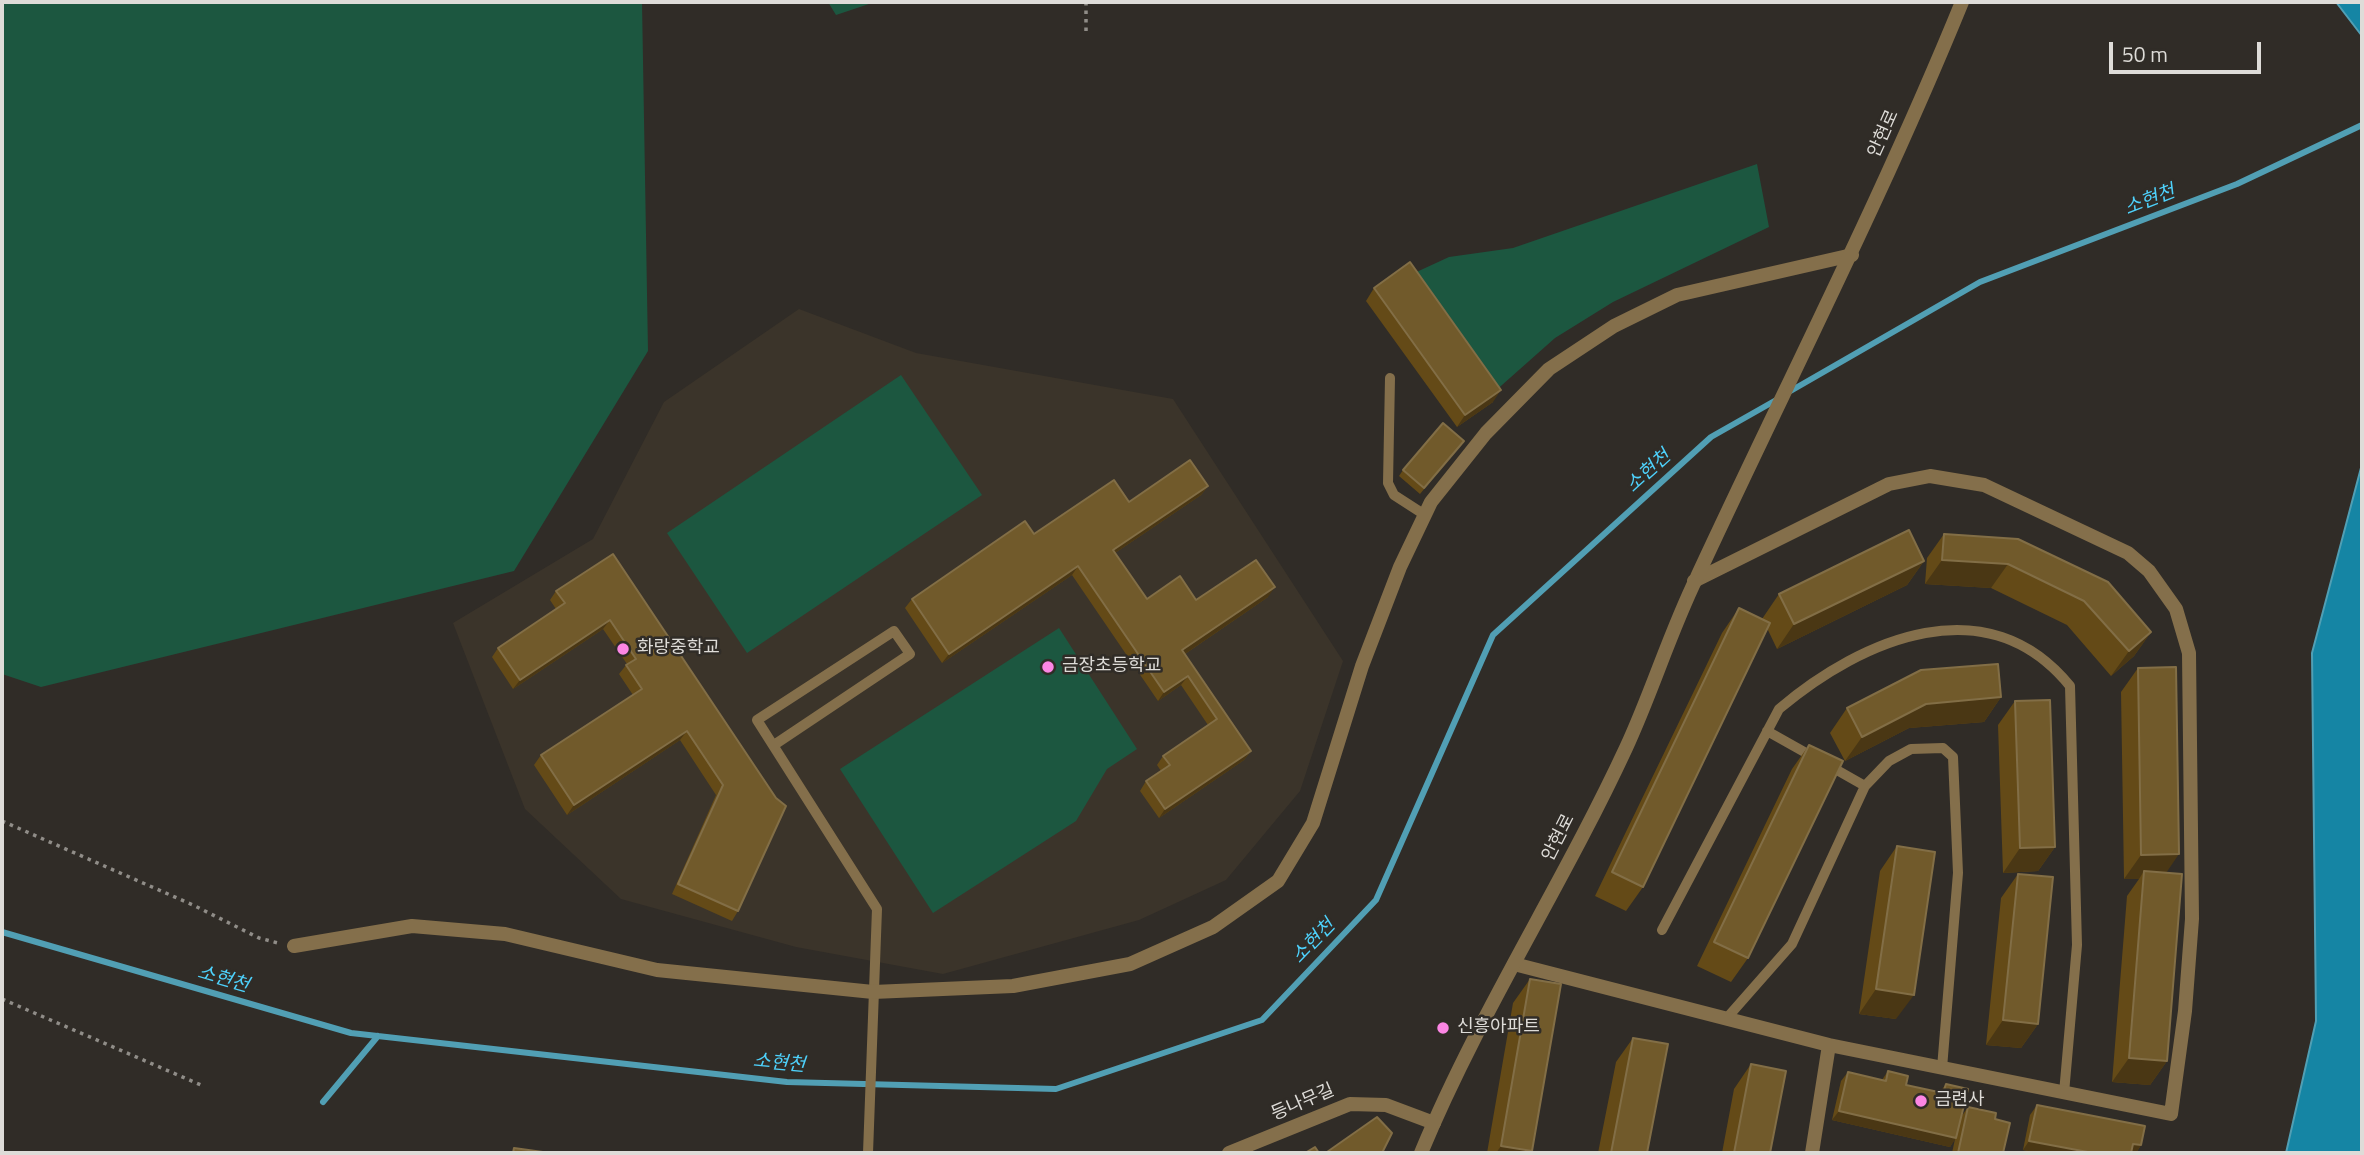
<!DOCTYPE html>
<html>
<head>
<meta charset="utf-8">
<style>
	body { margin:0 }
	#map { position:relative; width:2364px; height:1155px; overflow:hidden; background:#302c27; font-family:"Titillium Web",sans-serif }
	canvas { display:block }
	.frame { position:absolute; inset:0; border:4px solid #dedcd8; pointer-events:none }
	.scale { position:absolute; left:2109px; top:42px; width:152px; height:32px; box-sizing:border-box; border:4px solid #dedcd8; border-top:0; padding-left:9px; font-size:21px; line-height:24px; white-space:nowrap; color:#dedcd8; -webkit-text-stroke:5px #302c27; paint-order:stroke }
</style>
</head>
<body>
<div id="map">
<canvas width="2364" height="1155"></canvas>
<div class="frame"></div>
<div class="scale">50 m</div>
</div>
<script>
const ctx = document.querySelector('canvas').getContext('2d');
ctx.lineJoin = 'round';
function fill(path, color) { ctx.fillStyle = color; ctx.fill(path, 'evenodd'); }
function strokePath(path, color, width, dash) { ctx.strokeStyle = color; ctx.lineWidth = width; ctx.lineCap = dash ? 'butt' : 'round'; ctx.setLineDash(dash || []); ctx.stroke(path); }
function label(font, color, halo, rows, align = 'center') {
  ctx.font = font + ' "Titillium Web","Noto Sans KR",sans-serif'; ctx.lineWidth = 5; ctx.setLineDash([]); ctx.textBaseline = 'middle'; ctx.strokeStyle = halo; ctx.fillStyle = color; for (const [text, x, y, turn = 0] of rows) {
    ctx.save(); ctx.translate(x, y); ctx.rotate((+turn || 0) * Math.PI / 180); ctx.textAlign = isNaN(turn) ? turn : align; if (halo) ctx.strokeText(text, 0, 0); ctx.fillText(text, 0, 0); ctx.restore();
  }
}
const built = new Path2D(`
	M799,309L916,353L1173,399L1343,661L1300,791L1226,880L1139,920L943,974L796,947L621,899L525,809L453,623L593,539L664,402Z`);
const green = new Path2D(`
	M2,2H642L648,351L514,571L41,687L2,674Z
	M828,2H875L836,15Z
	M1757,164L1769,227L1613,302L1555,338L1493,393L1410,275L1449,257L1513,248Z
	M901,375L982,495L747,653L667,533Z
	M1059,628L1137,749L1107,769L1076,821L933,913L840,769Z`);
const water = new Path2D(`
	M2336,2H2362V36Z
	M2362,464V1153H2286L2316,1021L2312,653Z`);
const stream = new Path2D(`
	M1787,393L1980,282L2237,184L2362,125
	M2,932L351,1033L787,1082L1056,1089L1262,1020L1376,900L1493,635L1711,437L1778,399
	M323,1102L378,1036`);
const path = new Path2D(`
	M1086,31V2
	M2,821L193,905L259,938L278,943
	M2,999L201,1085`);
const service = new Path2D(`
	M1390,378L1388,483L1394,495L1425,515
	M1767,731L1815,758
	M774,745L910,654L894,631L757,720L877,909L868,1153
	M1828,765L1865,786
	M1662,930L1779,709C1863,638 1988,585 2070,686L2077,945L2064,1093
	M1726,1019L1792,944L1865,786L1889,761L1911,749L1943,748L1953,757L1958,873L1942,1068`);
const minor = new Path2D(`
	M294,946L412,926L505,934L657,970L873,992L1013,986L1130,964L1213,927L1278,881L1313,823L1362,666L1400,567L1431,502L1486,433L1549,369L1614,326L1677,295L1852,255
	M1514,964L1829,1045L2171,1114L2185,1011L2192,919L2189,653L2176,609L2149,571L2128,553L1984,485L1930,476L1889,484L1694,581
	M1229,1153L1350,1104L1386,1105L1434,1123
	M1812,1153L1829,1045`);
const tertiary = new Path2D(`
	M1421,1153C1479,1013 1562,886 1626,748C1652,692 1670,632 1697,577C1786,385 1882,198 1962,2`);
const wall = new Path2D(`
	M1374,288L1493,402L1457,427L1366,301Z
	M1464,441L1420,494L1399,476L1403,470Z
	M1208,486L1201,495L1115,553L1147,599L1196,600L1268,597L1185,654L1251,751L1244,760L1159,818L1140,791L1146,781L1161,771L1157,765L1163,756L1208,725L1181,685L1158,701L1072,575L942,663L905,608L912,599L1034,534L1129,502Z
	M1944,534L2151,632L2134,656L2111,676L2067,625L1991,588L1925,584L1927,558Z
	M613,554L776,798L738,911L732,921L672,894L716,795L680,740L567,815L534,765L541,755L633,695L619,674L627,664L603,629L513,689L492,657L498,648L556,609L550,600L556,591Z
	M1924,561L1907,585L1777,649L1767,628L1643,887L1626,911L1595,896L1722,633L1739,608L1762,619L1779,594Z
	M2138,668L2166,873L2167,1061L2150,1085L2112,1082L2127,896L2139,879H2124L2121,692Z
	M2001,697L1984,722L1909,728L1845,761L1830,733L1847,708Z
	M2015,701L2055,847L2038,871L2003,873L1998,725Z
	M1809,745L1748,958L1731,982L1697,966L1792,769Z
	M1897,846L1896,1019L1859,1014L1880,871Z
	M2018,874L2038,1024L2021,1048L1986,1045L2001,898Z
	M1530,979L1531,1153H1487L1513,1003Z
	M1633,1038L1647,1153H1598L1616,1062Z
	M1751,1064L1770,1153H1722L1734,1089Z
	M1888,1071L1906,1085L1940,1092L1946,1084L1961,1117L1968,1107L1995,1119L2003,1153H1952L1955,1139L1950,1147L1832,1120L1841,1081L1848,1072L1882,1080Z
	M2037,1105L2141,1145L2136,1153H2039L2023,1150L2030,1115Z`);
const shadedWall = new Path2D(`
	M1501,390L1493,402L1457,427L1465,415Z
	M1208,486L1201,495L1106,559L1113,550Z
	M1942,560L2008,564L1991,588L1925,584Z
	M1924,561L1907,585L1777,649L1794,624Z
	M1078,566L1072,575L942,663L949,654Z
	M1275,587L1268,597L1176,660L1182,650Z
	M610,620L603,629L513,689L520,680Z
	M2151,632L2134,656L2111,676L2129,651Z
	M1188,676L1181,685L1158,701L1164,692Z
	M2001,697L1984,722L1909,728L1845,761L1862,737L1926,704Z
	M687,731L680,740L567,815L574,805Z
	M1251,751L1244,760L1159,818L1165,809Z
	M2055,847L2038,871L2003,873L2020,848Z
	M2179,854L2162,879L2144,871L2139,879H2124L2141,855Z
	M1876,989L1914,995L1896,1019L1859,1014Z
	M2003,1020L2038,1024L2021,1048L1986,1045Z
	M2129,1058L2167,1061L2150,1085L2112,1082Z
	M1839,1111L1956,1138L1950,1147L1832,1120Z
	M2029,1141L2093,1153H2039L2023,1150Z
	M2133,1144L2141,1145L2136,1153H2126Z
	M1501,1146L1532,1151L1531,1153H1496Z`);
const building = new Path2D(`
	M1410,262L1501,390L1465,415L1374,288Z
	M1443,423L1464,441L1424,488L1403,470Z
	M1190,460L1208,486L1113,550L1147,599L1180,576L1196,600L1256,560L1275,587L1182,650L1251,751L1165,809L1146,781L1170,765L1163,756L1217,719L1188,676L1164,692L1078,566L949,654L912,599L1025,521L1034,534L1114,480L1129,502Z
	M1909,530L1924,561L1794,624L1779,594Z
	M1944,534L2018,539L2108,582L2151,632L2129,651L2084,601L2008,564L1942,560Z
	M613,554L776,798L786,806L738,911L678,884L723,785L687,731L574,805L541,755L642,689L626,665L636,659L610,620L520,680L498,648L565,603L556,591Z
	M1739,608L1770,623L1643,887L1612,872Z
	M1998,664L2001,697L1926,704L1862,737L1847,708L1921,670Z
	M2176,667L2179,854L2141,855L2138,668Z
	M2050,700L2055,847L2020,848L2015,701Z
	M1809,745L1843,761L1748,958L1714,942Z
	M1897,846L1935,852L1914,995L1876,989Z
	M2144,871L2182,874L2167,1061L2129,1058Z
	M2018,874L2053,877L2038,1024L2003,1020Z
	M1530,979L1561,984L1532,1151L1501,1146Z
	M1633,1038L1668,1044L1647,1153H1611Z
	M1751,1064L1786,1071L1770,1153H1734Z
	M1888,1071L1908,1076L1906,1085L1943,1093L1946,1084L1968,1089L1956,1138L1839,1111L1848,1072L1886,1081Z
	M2037,1105L2145,1126L2141,1145L2133,1144L2131,1153H2093L2029,1141Z
	M1968,1107L1996,1113L1995,1119L2010,1123L2003,1153H1958Z
	M1377,1117L1392,1133L1382,1153H1328L1327,1152Z
	M1315,1147L1319,1153H1305Z
	M514,1148L550,1153H513Z`);
const markers = [
	[623,649,7,"#fc86e4"],
	[1048,667,7,"#fc86e4"],
	[1443,1028,7,"#fc86e4"],
	[1921,1101,7,"#fc86e4"]
];
const streetNames = [
	["안현로",1884,134,-66],
	["안현로",1559,838,-63],
	["등나무길",1303,1103,-23]
];
const poiNames = [
	["화랑중학교",637,649],
	["금장초등학교",1062,667],
	["신흥아파트",1457,1028],
	["금련사",1935,1101]
];
const waterNames = [
	["소현천",2150,201,-21],
	["소현천",1649,472,-42],
	["소현천",1314,942,-46],
	["소현천",223,980,16],
	["소현천",779,1064,5]
];
fill(built, '#3b342a');
fill(green, '#1c5740');
fill(water, '#1585a4');
strokePath(water, '#519fb4', 2);
strokePath(stream, '#519fb4', 6);
strokePath(path, '#908d88', 3.5, [3.5, 5]);
strokePath(service, '#846f4b', 10);
strokePath(minor, '#846f4b', 14);
strokePath(tertiary, '#846f4b', 14);
fill(wall, '#644a17');
fill(shadedWall, '#4a3714');
fill(building, '#715a2b');
strokePath(building, '#826e46', 2);
for (const [x, y, r, color] of markers) { const dot = new Path2D(); dot.arc(x, y, r, 0, 2 * Math.PI); ctx.fillStyle = color; ctx.fill(dot); strokePath(dot, '#302c27', 2.5); }
label('18px', '#dedcd8', '#302c27', streetNames);
label('18px', '#dedcd8', '#302c27', poiNames, 'left');
label('italic 19px', '#4ed1fb', '#302c27', waterNames);
</script>
</body>
</html>
